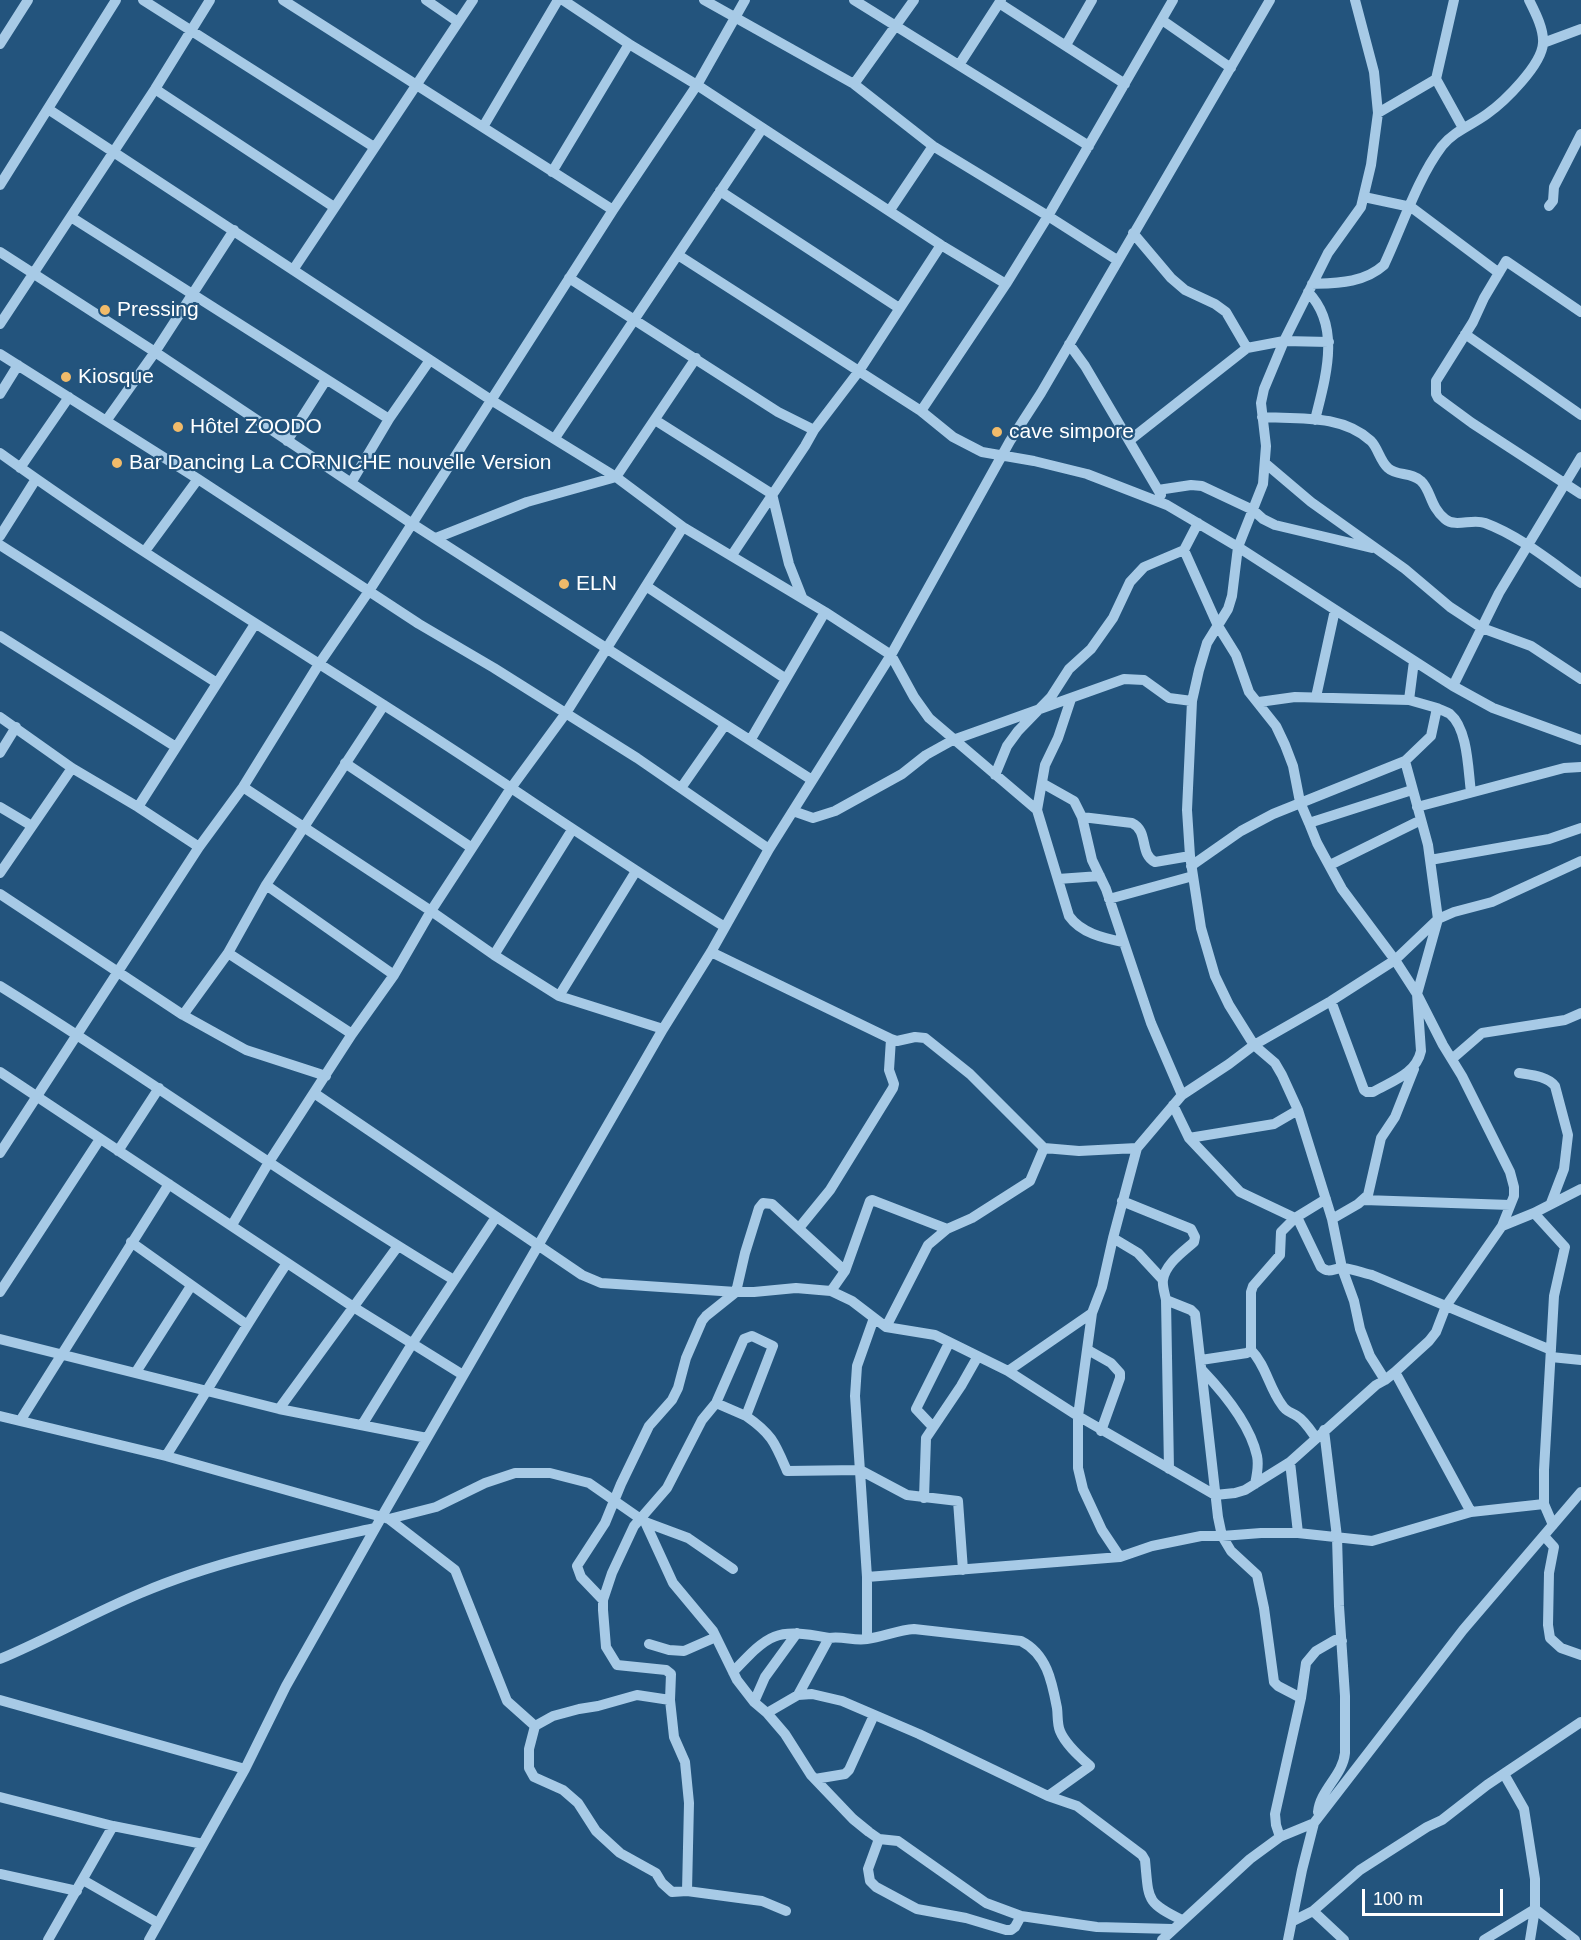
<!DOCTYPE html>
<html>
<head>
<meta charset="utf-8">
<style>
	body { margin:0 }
	#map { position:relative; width:1581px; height:1940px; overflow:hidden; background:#23547d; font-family:Helvetica,sans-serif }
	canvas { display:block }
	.scale { position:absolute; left:1362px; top:1889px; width:141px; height:27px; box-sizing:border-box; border:3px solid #fff; border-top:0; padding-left:8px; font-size:18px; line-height:21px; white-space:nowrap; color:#fff; -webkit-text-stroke:4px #23547d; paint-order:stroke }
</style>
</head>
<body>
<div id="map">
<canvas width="1581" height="1940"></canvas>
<div class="scale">100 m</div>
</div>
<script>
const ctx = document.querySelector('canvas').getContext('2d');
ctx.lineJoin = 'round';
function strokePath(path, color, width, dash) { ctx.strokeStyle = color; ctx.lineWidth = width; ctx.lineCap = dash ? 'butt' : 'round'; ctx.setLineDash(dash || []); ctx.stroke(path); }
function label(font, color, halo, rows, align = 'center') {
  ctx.font = font + ' Helvetica,sans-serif'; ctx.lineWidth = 4.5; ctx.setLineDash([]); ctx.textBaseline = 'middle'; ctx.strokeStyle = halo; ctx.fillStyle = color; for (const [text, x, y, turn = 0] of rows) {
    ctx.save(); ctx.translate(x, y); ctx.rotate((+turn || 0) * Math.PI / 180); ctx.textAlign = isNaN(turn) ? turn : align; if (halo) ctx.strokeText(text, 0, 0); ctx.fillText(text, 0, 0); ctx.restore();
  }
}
const minor = new Path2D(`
	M143,0L374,147
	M283,0L613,210
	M426,0L458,22
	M563,0L629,44L697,85L941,245L1006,284
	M704,0L854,84L933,146L1048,216L1117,260
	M854,0L1089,146
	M1355,0L1374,72L1378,113L1371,165L1361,207L1328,253L1284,341L1264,389L1261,403L1266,446L1263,484L1238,547L1232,596L1228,609L1207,643L1199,670L1192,701L1187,810L1190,856L1201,928L1215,976L1229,1005L1254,1045L1275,1063L1282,1075L1298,1110L1332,1219L1342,1268L1354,1301L1360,1329L1370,1356L1385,1380L1395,1372L1471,1512L1544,1504L1553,1525
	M999,3L1125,84
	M1162,20L1231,68
	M1543,43L1581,29
	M0,44L28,0
	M1066,45L1092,0
	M959,65L1001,0
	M1436,79L1463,128
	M854,84L914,0
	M155,89L334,207
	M48,109L491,400L616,477L683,527L825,612L891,655L914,697L929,718L1037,810L1069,916C1081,933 1103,938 1123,942
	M1378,113L1436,79L1454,0
	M483,127L558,0
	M552,172L629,44
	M0,185L116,0
	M720,191L899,308
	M1364,197L1411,207L1499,273
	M1549,206L1553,201L1554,187L1581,134
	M890,210L933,146
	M71,217L389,419
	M1133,233L1171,278L1185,290L1215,304L1226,312L1247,348
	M0,252L155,352L411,523L812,780
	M678,255L921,411L953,437L982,452L1034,461L1087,474L1167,505L1238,547L1453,686L1493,708L1581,740
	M293,270L473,0
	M569,278L778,412L814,430
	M1312,284C1338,283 1364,283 1384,265C1402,227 1417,179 1442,146C1454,131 1472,125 1487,114C1504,102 1542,65 1543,43C1544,29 1535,12 1529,0
	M1308,292C1342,327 1325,379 1315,420
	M1581,312L1506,261L1484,298L1473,322L1436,381V394L1438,398L1472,423L1581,494
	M0,324L155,89L210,0
	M1465,334L1581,415
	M1069,344L1085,366L1161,495
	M0,354L198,479L419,624L494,668L637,758L769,849
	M0,394L18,365
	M921,411L1006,284L1048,216L1173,0
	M1262,417C1298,419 1342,414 1371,441C1378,448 1380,461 1388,468C1396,476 1412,472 1421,481C1431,490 1430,507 1445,519C1456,528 1472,518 1485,523C1520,536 1551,562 1581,583
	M655,420L772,494L789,564L802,597
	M106,421L155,352L234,230
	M555,438L762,129
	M1130,440L1247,348L1284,341L1329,342
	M287,441L326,380
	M0,453C139,553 285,641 429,734C528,798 624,865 725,927
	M1265,463L1311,502L1405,569L1450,607L1482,628L1531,646L1581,679
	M20,468L69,397
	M351,483L389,419L430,360
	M1158,490L1191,485L1202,486L1253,510L1263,519L1275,525L1372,548
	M0,536L36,479
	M436,538L527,502L616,477L696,358
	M0,545L217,683
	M1184,550L1218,626L1236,655L1249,692L1276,726L1285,745L1293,766L1300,802L1309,823L1412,790
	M145,551L198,479
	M732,555L805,446L814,430L859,371L941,245
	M646,586L786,679
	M0,636L176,747
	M1453,686L1499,593L1581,457
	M1316,697L1335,610
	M1409,700L1414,661
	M1437,708C1441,710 1447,712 1450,714C1468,729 1468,770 1471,792
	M0,717L72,768L138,807L199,847
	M751,739L825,612
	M0,753L16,727
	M345,763L472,848
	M995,775L1007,746L1018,731L1051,697L1069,669L1091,649L1113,618L1130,582L1144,567L1184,550L1198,523
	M1042,783L1074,801L1082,817L1092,860L1106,889L1151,1023L1182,1095
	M243,787L431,911L494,955L559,996L663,1029
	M681,788L725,725
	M0,807L32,826
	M138,807L255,624
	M1417,807L1564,768L1581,767
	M1037,810L1045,765L1058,738L1071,699
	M793,811L813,818L835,811L902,774L926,755L953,740L1124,679L1144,680L1169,698L1192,701
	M1082,817L1132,823C1149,831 1139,854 1155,862L1190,856
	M1309,823L1317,843L1342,889L1395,960L1417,994L1443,1045L1462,1076L1510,1172L1514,1187V1196L1502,1226L1446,1306L1436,1332L1429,1341L1395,1372
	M1430,860L1549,839L1581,828
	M1330,865L1421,820
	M1191,866L1241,831L1273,814L1405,761L1431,736L1437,708L1409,700L1295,697L1259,702
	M0,873L72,768
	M1058,879L1100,876
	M266,885L394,975
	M0,894L183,1015L246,1050L326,1076
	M1109,899L1193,876
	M711,952L891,1039L897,1041L915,1037L925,1038L970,1074L1044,1148
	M228,953L352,1034
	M494,955L572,830
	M0,986C153,1081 299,1187 454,1280
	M559,996L636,871
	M1331,1001L1364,1090L1367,1092H1373C1392,1081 1416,1074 1421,1051L1417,994L1438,919L1428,845L1405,761
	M183,1015L228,953L266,885L384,705
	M1452,1059L1482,1033L1565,1020L1581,1013
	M0,1072L355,1308L463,1375
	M1519,1073C1531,1075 1547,1076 1555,1086L1568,1135L1564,1169L1551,1203
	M314,1093L582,1275L601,1283L736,1292L745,1253L759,1208L763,1203L772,1204L845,1271
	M1173,1105L1189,1138L1240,1192L1295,1218L1326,1199
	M1189,1138L1274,1124L1298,1110
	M118,1151L159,1088
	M0,1153L199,847L243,787L319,664L369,591L613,210L697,85L745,0
	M1364,1200L1510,1205
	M1122,1201L1191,1229L1195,1237L1194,1242C1183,1252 1165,1264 1163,1280C1162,1286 1165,1294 1166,1300L1191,1310L1195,1314L1218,1517L1222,1536L1231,1551L1257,1575L1264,1608L1274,1682L1278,1686L1301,1698
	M1534,1213L1565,1247L1554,1296L1544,1470V1504
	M1297,1217L1321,1267C1329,1274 1334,1268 1343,1268C1353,1269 1363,1273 1372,1275L1551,1350
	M1332,1219L1358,1204L1368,1195L1381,1138L1395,1117L1414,1069
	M232,1225L269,1162L352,1034L394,975L431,911L511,788L566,713L683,527
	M1502,1226L1534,1213L1581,1189
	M799,1228L830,1190L893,1088L894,1084L889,1070L891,1039
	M1113,1238L1138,1253L1163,1280
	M131,1242L246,1324
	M831,1291L845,1271L870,1201L872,1200L947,1229L972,1218L1030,1181L1044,1148L1079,1151L1137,1148
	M0,1292L100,1139
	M1166,1300L1169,1469
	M886,1327L928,1245L947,1229
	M0,1339L279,1409L427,1438
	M1088,1350L1111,1363L1120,1373V1378L1101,1431
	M1251,1350C1266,1365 1269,1388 1282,1405C1286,1412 1291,1412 1297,1416C1305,1421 1311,1431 1316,1438
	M1551,1357L1581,1360
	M1201,1360L1247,1353L1251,1350V1292L1253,1286L1280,1255L1281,1232L1295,1218
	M1202,1370C1224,1393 1250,1424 1257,1456C1259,1465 1257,1475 1255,1484
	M1008,1371L1092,1313
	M136,1372L191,1286
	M279,1409L398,1246
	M0,1416L166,1456L389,1519L455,1570L507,1701L535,1726
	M746,1416C772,1434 775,1443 787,1471L860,1470L907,1495L958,1501L963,1570
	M20,1421L169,1184
	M362,1425L412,1344L496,1217
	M933,1427L916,1409L949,1343
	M166,1456C207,1392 245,1326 287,1263
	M1290,1462L1298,1533
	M924,1498L926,1438L961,1386L978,1356
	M389,1519L436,1507L485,1483L515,1473H550L589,1483L645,1522L673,1583L713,1631L737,1680L754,1702L767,1713L785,1734L811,1775L853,1819L869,1832L879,1839L898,1841L986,1903L1021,1916L1097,1927L1172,1929
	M645,1522L688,1538L733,1569
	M1544,1536L1554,1547L1549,1573L1548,1625L1550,1638L1561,1648L1581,1655
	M1120,1557L1152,1546L1201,1536H1222L1261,1533H1298L1372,1541L1471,1512
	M867,1577L1120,1557L1102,1530L1083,1489L1078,1468V1416L1092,1313L1102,1287L1113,1238L1137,1148L1182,1095L1229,1064L1254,1045L1331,1001L1395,960L1438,919L1454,912L1492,902L1581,861
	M603,1600L581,1577L577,1566L605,1523L621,1484L649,1426L672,1400L678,1388L686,1358L702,1321L706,1316L736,1292H754L796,1288L831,1291L852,1301L886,1327L935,1335L1008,1371L1078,1416L1215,1495L1235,1493L1245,1490L1290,1462L1376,1385L1385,1380
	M867,1639V1577L855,1396L857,1366L874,1318
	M649,1644L669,1650L684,1651L716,1637
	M0,1659C48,1639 93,1613 141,1593C216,1561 296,1545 375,1528
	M733,1672C770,1633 775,1628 829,1638
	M0,1700L245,1769
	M670,1700L637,1695L598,1706L579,1709L553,1716L535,1726L529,1749V1768L534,1777L563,1790L578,1803L596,1831L620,1853L656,1873L662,1883L672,1892L687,1891L739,1898L762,1901L786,1911
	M754,1702L765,1677L797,1633
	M767,1713L798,1695L812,1694L842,1701L919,1734L1048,1796L1090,1766C1080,1757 1065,1744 1060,1731C1057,1724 1058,1715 1057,1708C1052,1682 1047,1654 1021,1641L914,1629C898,1630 883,1637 867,1639C854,1641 843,1636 829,1638L798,1695
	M1504,1774L1524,1809L1535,1879V1909L1530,1940
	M815,1779L845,1774L849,1770L874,1715
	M1048,1796L1077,1806L1142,1855L1145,1860C1149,1900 1145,1902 1182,1920
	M0,1797L113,1826L203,1844
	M1318,1812C1320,1790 1343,1775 1345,1753V1696L1339,1606L1337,1537L1324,1430
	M1280,1837L1276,1825L1275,1814L1301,1698L1306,1663L1316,1651L1335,1640L1342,1641
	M879,1839L868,1869L870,1881L876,1887L917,1909L966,1918L1006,1930H1011L1015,1927L1021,1916
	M0,1874L77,1891
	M83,1880L158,1923
	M687,1891L689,1803L685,1762L674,1737L670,1700L671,1674L666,1670L617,1665L606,1647L603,1610V1600L612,1573L634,1526L667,1488L702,1420L716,1403L744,1339L752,1336L773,1346L746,1416L716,1403
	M1535,1909L1575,1940
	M1313,1911L1344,1940
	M1293,1921L1313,1911L1360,1870L1427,1827L1442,1820L1487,1785L1581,1722
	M48,1940L113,1826
	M149,1940L245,1769L286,1686L381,1518L663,1029L711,952L769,849L891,655L1010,441L1041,393L1270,0
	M1162,1940L1250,1859L1280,1837L1314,1823
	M1288,1940L1302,1870L1314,1823L1463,1630L1581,1492
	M1484,1940L1535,1909`);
const markers = [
	[105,310,6,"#f1bb6a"],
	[66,377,6,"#f1bb6a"],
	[178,427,6,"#f1bb6a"],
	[997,432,6,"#f1bb6a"],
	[117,463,6,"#f1bb6a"],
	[564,584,6,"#f1bb6a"]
];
const poiNames = [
	["Pressing",117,310],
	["Kiosque",78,377],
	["Hôtel ZOODO",190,427],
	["cave simpore",1009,432],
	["Bar Dancing La CORNICHE nouvelle Version",129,463],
	["ELN",576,584]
];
strokePath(minor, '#a7cae6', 10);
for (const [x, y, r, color] of markers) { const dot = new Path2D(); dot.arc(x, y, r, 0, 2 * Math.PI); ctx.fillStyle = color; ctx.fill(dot); strokePath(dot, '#23547d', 2); }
label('21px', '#fff', '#23547d', poiNames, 'left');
</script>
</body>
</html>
